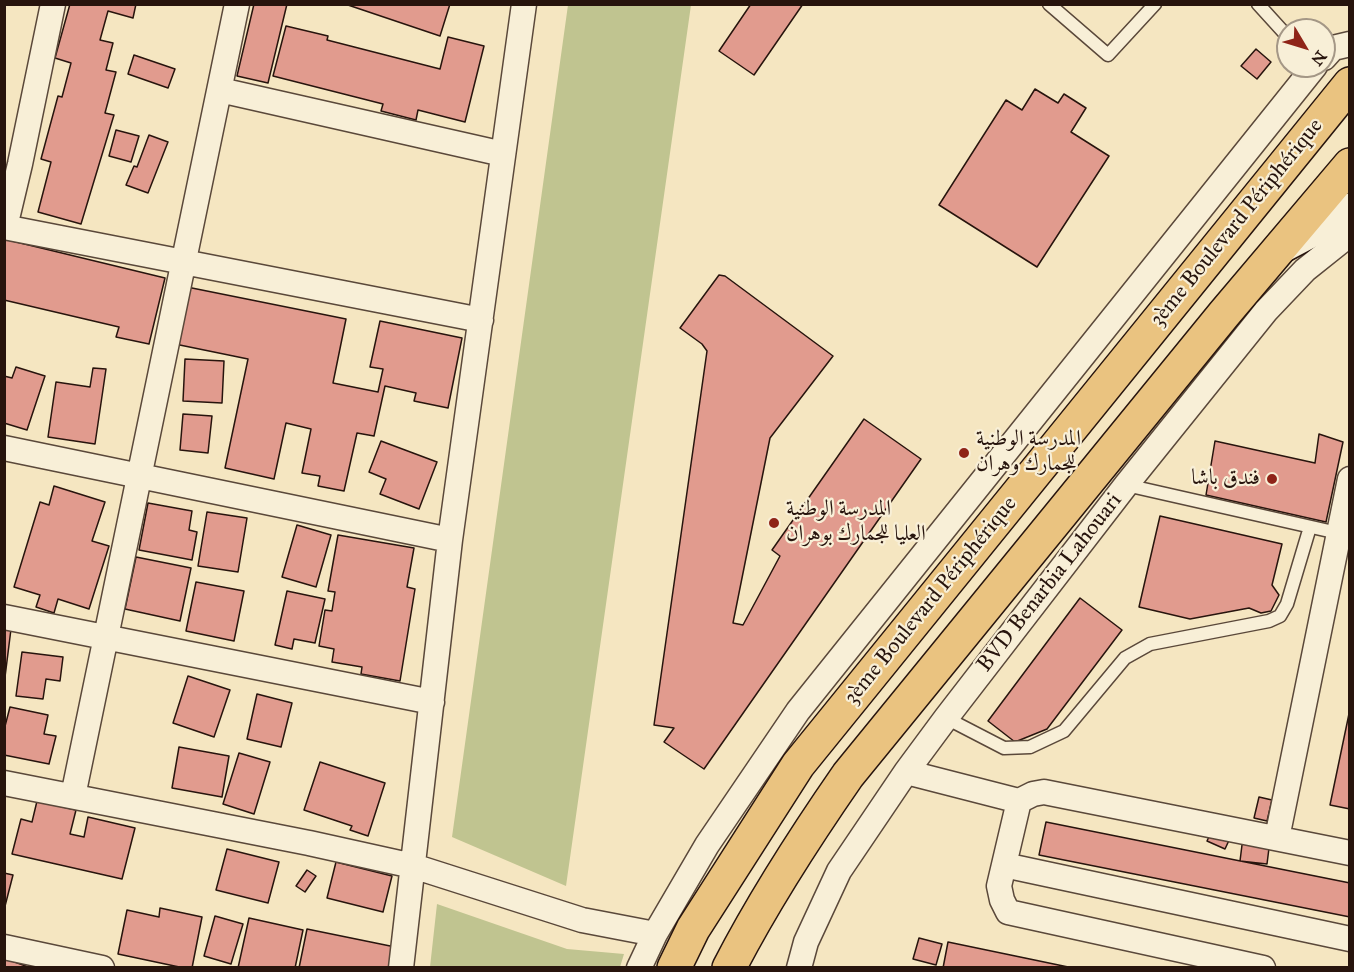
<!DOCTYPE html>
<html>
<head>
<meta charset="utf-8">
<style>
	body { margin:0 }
	#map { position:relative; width:1354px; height:972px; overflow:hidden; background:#f5e6c1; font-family:"IM FELL Great Primer",serif }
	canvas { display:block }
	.frame { position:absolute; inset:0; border:6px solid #27140d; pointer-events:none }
	.north { position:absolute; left:1276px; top:18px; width:60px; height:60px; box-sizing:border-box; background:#f8efd7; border:2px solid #a49786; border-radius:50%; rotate:128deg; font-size:16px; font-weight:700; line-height:24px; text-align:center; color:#27140d }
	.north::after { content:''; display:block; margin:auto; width:21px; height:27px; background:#8f2418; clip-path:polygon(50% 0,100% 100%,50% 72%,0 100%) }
</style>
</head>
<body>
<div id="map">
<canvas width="1354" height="972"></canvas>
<div class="frame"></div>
<div class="north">N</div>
</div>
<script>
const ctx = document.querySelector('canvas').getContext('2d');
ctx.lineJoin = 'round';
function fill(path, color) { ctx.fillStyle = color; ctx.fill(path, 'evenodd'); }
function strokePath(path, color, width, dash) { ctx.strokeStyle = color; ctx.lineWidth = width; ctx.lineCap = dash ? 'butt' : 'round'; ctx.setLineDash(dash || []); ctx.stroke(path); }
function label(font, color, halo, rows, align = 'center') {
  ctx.font = font + ' "IM FELL Great Primer",Amiri,serif'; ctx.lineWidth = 4.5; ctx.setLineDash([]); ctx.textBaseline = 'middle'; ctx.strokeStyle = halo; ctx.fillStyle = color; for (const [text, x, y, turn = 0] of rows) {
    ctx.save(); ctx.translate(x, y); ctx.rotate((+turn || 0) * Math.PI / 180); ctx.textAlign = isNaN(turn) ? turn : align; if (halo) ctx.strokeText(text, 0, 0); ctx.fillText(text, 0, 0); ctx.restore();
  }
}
const green = new Path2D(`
	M568,5H691L566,886L452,837Z
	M437,904L567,949L624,954L620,967H430Z`);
const building = new Path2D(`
	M70,4H136L133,18L108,11L100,40L113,43L106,70L116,72L105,113L114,115L81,224L38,212L51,162L41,159L58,96L62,97L71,63L55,58Z
	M254,4H287L268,83L237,76Z
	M345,4H450L440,36Z
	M751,4H803L754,75L719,51Z
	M286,26L328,36L327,40L440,69L448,37L484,46L465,122L418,110L416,120L381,111L383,104L273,76Z
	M1256,49L1271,62L1257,79L1241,66Z
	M134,55L175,69L168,88L128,74Z
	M1035,89L1058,103L1064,94L1086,108L1071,132L1109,156L1037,267L939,205L1006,100L1022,110Z
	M116,130L139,136L131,162L109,156Z
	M149,135L168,142L148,193L126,185L134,166L137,167Z
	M4,239L165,278L149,344L116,337L119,327L4,300Z
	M719,275L725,276L833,356L770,438L733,623L743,625L780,556L772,550L864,419L921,459L704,769L664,742L674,728L654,725L707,351L702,344L680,328Z
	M182,286L346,319L333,383L378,392L383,369L370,367L380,321L462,338L448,408L414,401L416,393L385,386L374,436L357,433L344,491L318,486L320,476L302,473L311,429L286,423L274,479L225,468L248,359L170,343Z
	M185,359L224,361L222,403L183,401Z
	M16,367L45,376L27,430L4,423V376L12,378Z
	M93,368L106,369L95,444L48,437L56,382L90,387Z
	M183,414L212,416L208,453L180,450Z
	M1319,434L1343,442L1326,522L1206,495L1215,441L1315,463Z
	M381,441L437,462L419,509L380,494L386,479L369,472Z
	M54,486L105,502L92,541L109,546L89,609L58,599L54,613L36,607L40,595L14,587L40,502L49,505Z
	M148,503L192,511L189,530L197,532L192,560L139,550Z
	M207,512L247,518L238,572L198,566Z
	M1160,516L1282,544L1272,585L1279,595L1271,611L1261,613L1249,608L1190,619L1139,607Z
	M297,525L331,535L316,587L282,577Z
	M338,535L414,548L407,587L415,589L400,681L361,674L362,667L332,662L334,649L319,646L325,610L332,611L335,592L328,591Z
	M136,557L191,568L180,621L125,609Z
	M196,582L244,591L234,641L186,631Z
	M287,591L325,599L315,643L294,639L292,649L275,645Z
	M1080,598L1122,630L1047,729L1015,742L988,721Z
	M4,628L11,629L4,685Z
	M22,652L63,657L60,681L46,679L43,699L16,696Z
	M188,676L230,690L214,737L173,723Z
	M257,694L292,703L281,747L247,739Z
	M10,707L48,715L44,734L56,736L49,764L4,755V730Z
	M1350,709V809L1330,805Z
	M179,747L229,756L222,797L172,788Z
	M239,753L270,762L254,814L223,804Z
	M320,762L385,783L368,836L350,830L352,826L304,810Z
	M1259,797L1272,800L1267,821L1254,818Z
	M37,801L76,810L70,834L84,837L88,817L135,828L122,879L12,854L21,819L32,822Z
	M1046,822L1350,883V917L1039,855Z
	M1213,828L1231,836L1225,849L1207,841Z
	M1243,837L1270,840L1267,864L1240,861Z
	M227,849L279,862L268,903L216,890Z
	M336,862L392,876L383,912L327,898Z
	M307,870L316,876L305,892L296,886Z
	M4,873L13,875L4,910Z
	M160,908L202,917L192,968H184L118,954L127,910L159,917Z
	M215,916L243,924L231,964L204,956Z
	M249,918L303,930L295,968H238Z
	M307,929L400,948L396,968H299Z
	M919,938L942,944L936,965L913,959Z
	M948,942L1073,968H943Z
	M4,958L31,968H4Z`);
const lane = new Path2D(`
	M1049,4L1108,55L1155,4
	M1258,4L1288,37
	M1126,485L1338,533
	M946,718L1004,748L1030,747L1064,731L1125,658L1150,644L1269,621L1280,616L1287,604L1310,527`);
const street = new Path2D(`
	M1324,58L1333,48L1350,44
	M220,90L503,154
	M4,227L481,320
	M5,227L20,164L53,4
	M4,448L450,540
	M4,617L432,702
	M906,772L1019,801L999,886L1002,900L1008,912L1263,968
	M4,783L309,843L413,866L582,920L655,934
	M73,796L237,4
	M1019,801L1033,794L1044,792L1350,853
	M1277,838L1350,479
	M1004,865L1350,939
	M4,947L102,968
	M401,968L450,540L524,4
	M639,968L655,934L707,845L798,711L1315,66
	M799,968L806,942L839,871L906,772L946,718L1126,485L1266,311L1305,270L1350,234`);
const secondary = new Path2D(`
	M1282,246L1350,210`);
const highway = new Path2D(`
	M674,968L693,929L798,765L1350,84
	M729,968C764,900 805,837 848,775L1224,314L1350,165`);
const markers = [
	[964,453,6,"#8f2418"],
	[1272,479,6,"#8f2418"],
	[774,523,6,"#8f2418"]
];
const streetNames = [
	["3ème Boulevard Périphérique",1237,223,-51],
	["BVD Benarbia Lahouari",1050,583,-52],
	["3ème Boulevard Périphérique",931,601,-51]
];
const poiNames = [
	["المدرسة الوطنية",976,440],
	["للجمارك وهران",976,465],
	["فندق باشا",1260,479,"right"],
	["المدرسة الوطنية",786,510],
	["العليا للجمارك بوهران",786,535]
];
fill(green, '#c0c490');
fill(building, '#e19b8e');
strokePath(building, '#27140d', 1.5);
strokePath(lane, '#5a483a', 15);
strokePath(street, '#5a483a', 27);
strokePath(secondary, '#27140d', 36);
strokePath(highway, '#27140d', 36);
strokePath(lane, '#f8efd7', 12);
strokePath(street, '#f8efd7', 24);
strokePath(secondary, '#f8efd7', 33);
strokePath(highway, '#eac380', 33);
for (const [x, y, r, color] of markers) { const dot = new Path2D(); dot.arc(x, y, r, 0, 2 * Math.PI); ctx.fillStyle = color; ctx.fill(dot); strokePath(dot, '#f8efd7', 2); }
label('22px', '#27140d', '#f8efd7', streetNames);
label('22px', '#27140d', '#f8efd7', poiNames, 'left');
</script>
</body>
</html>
